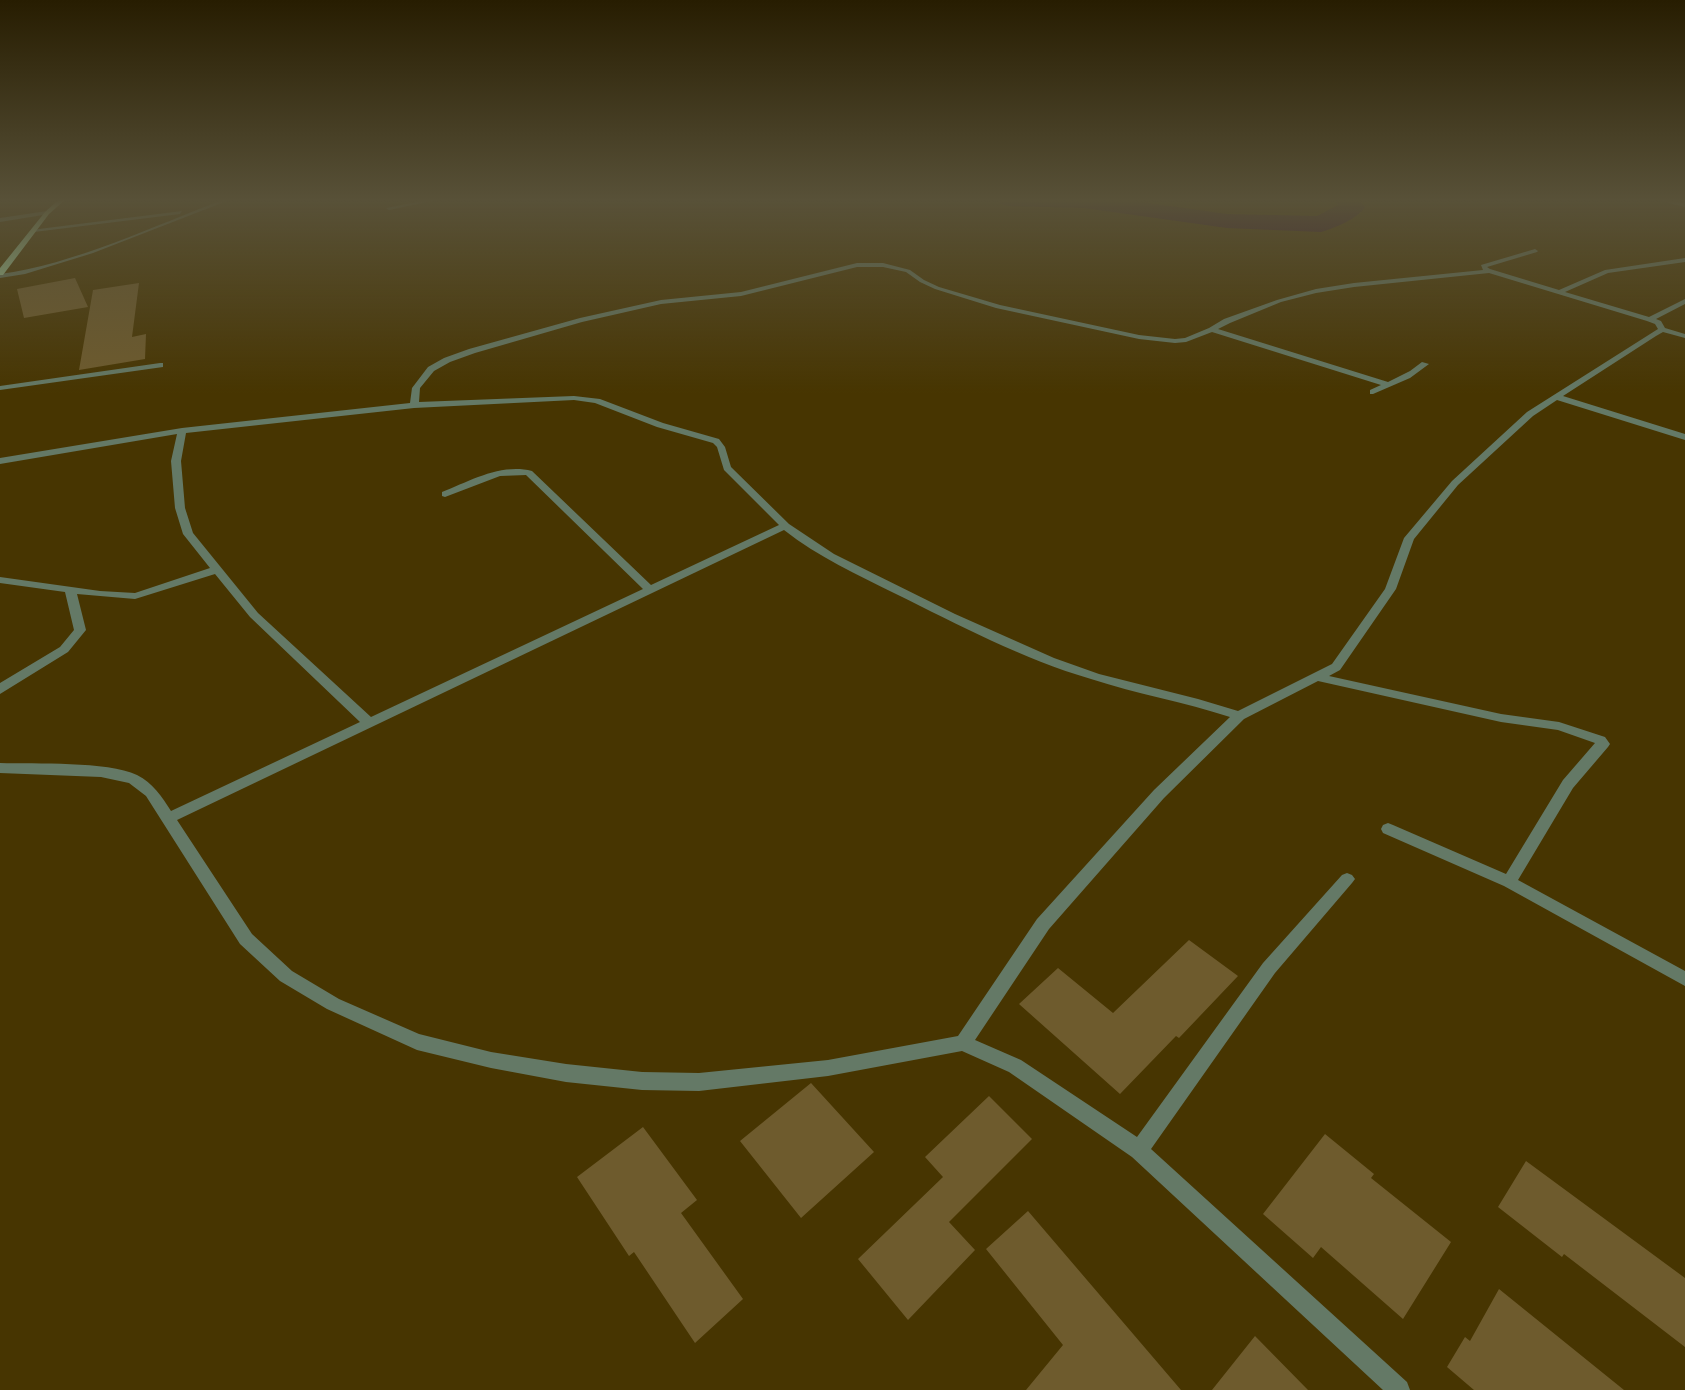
<!DOCTYPE html>
<html>
<head>
<meta charset="utf-8">
<style>
	body { margin:0 }
	canvas { display:block; background:#473501 }
</style>
</head>
<body>
<canvas width="1685" height="1390"></canvas>
<script>
const ctx = document.querySelector('canvas').getContext('2d');
ctx.lineJoin = 'round';
function fill(path, color) { ctx.fillStyle = color; ctx.fill(path, 'evenodd'); }
const river = new Path2D(`
	M997,199H1120L1227,214L1317,216L1338,205L1333,199H1358L1365,207C1357,219 1335,228 1321,232L1227,228L1084,208L1009,206L1001,204Z`);
const building = new Path2D(`
	M75,278L88,307L24,318L17,289Z
	M139,283L132,337L146,334L145,359L79,370L93,290Z
	M1189,940L1238,976L1179,1038L1176,1036L1120,1094L1019,1004L1058,968L1113,1013Z
	M811,1083L874,1152L801,1218L740,1141Z
	M989,1096L1032,1139L949,1222L975,1250L908,1320L858,1259L943,1177L925,1157Z
	M643,1127L697,1200L681,1213L743,1299L695,1343L634,1252L629,1256L577,1177Z
	M1325,1134L1374,1174L1371,1178L1451,1242L1403,1319L1321,1247L1313,1258L1263,1214Z
	M1526,1161L1685,1278V1347L1564,1254L1562,1257L1498,1207Z
	M1028,1211L1181,1390H1026L1063,1345L986,1249Z
	M1499,1289L1624,1390H1474L1447,1367L1465,1337L1470,1341Z
	M1255,1336L1308,1390H1212Z`);
const minor = new Path2D(`
	M225,199H232L93,253L25,274L0,278V274C72,265 156,225 225,199Z
	M431,199H442L389,210L386,208Z
	M1652,199H1662L1685,203V207Z
	M47,211L49,214L0,222V218Z
	M182,211L180,214L34,232L31,230Z
	M1535,249L1538,251L1537,252L1487,267L1490,269L1559,290L1605,270L1685,258V262L1608,273L1565,292L1649,317L1685,299V304L1656,319L1661,321L1665,328L1685,334V338L1663,332L1656,336L1563,396L1685,434V440L1557,400L1533,416L1458,485L1414,539L1396,589L1340,670L1329,676L1501,714L1559,722L1605,737L1610,744L1608,747L1573,788L1518,880L1685,971V986L1504,886L1383,833L1381,829L1383,825L1388,823L1393,825L1506,874L1563,780L1595,743L1558,730L1501,722L1318,681L1244,719L1164,798L1049,929L975,1040L1021,1060L1137,1137L1263,963L1342,875L1347,873L1352,875L1355,879L1352,883L1275,973L1151,1149L1407,1382L1410,1390H1383L1132,1157L1009,1072L962,1051L828,1076L699,1091L642,1090L566,1082L491,1068L417,1050L327,1009L280,981L240,944L146,796L129,783L101,777L0,773V763C35,764 107,761 137,775C153,783 162,797 171,811L360,722L250,617L215,574L135,599L77,594L86,630L68,652L0,694V683L60,647L74,630L65,592L0,583V577L100,591L135,593L210,568L183,534L175,508L171,461L177,434L0,464V458L182,428L410,403L412,388L428,367L444,358L469,349L580,318L661,300L741,292L857,263H883L910,270L924,280L939,287L1000,305L1139,335L1175,339L1185,338L1209,328L1224,319L1277,300L1316,289L1354,283L1483,270L1481,265ZM857,267H883L906,272L920,282L935,289L996,308L1139,339L1175,343L1186,342L1212,332L1381,385L1370,390V394H1373L1410,378L1429,364L1422,362L1410,371L1388,382L1218,329L1230,323L1281,302L1316,293L1354,287L1489,273L1647,321L1655,324L1658,329L1527,412L1452,481L1404,538L1385,589L1332,664L1238,711L1198,699L1099,674L1054,658L955,614L834,554L789,524L731,467L725,447L719,439L663,423L600,399L574,396L419,402L420,388L434,371L450,362L475,353L582,322L661,304L741,296ZM574,400L595,403L657,427L713,443L717,447L724,470L779,525L651,585L532,471C501,463 470,481 442,492V496L445,497L500,476L526,475L643,589L371,717L258,613L193,533L185,508L181,461L186,433L414,408ZM784,530C818,557 858,575 896,594C959,625 1023,659 1091,679C1137,694 1184,702 1230,717L1154,790L1037,919L958,1036L828,1060L699,1073L642,1072L566,1064L491,1052L419,1034L339,999L292,971L252,934L177,820Z
	M160,363H163V367L0,390V386Z`);
const highway = new Path2D(`
	M59,199H66L49,214L3,275H0V268L45,212Z`);
fill(river, '#2e082f');
fill(building, '#6e5b2d');
fill(minor, '#647966');
fill(highway, '#9fd1a3');
const sky = ctx.createLinearGradient(0, 0, 0, 393);
sky.addColorStop(0, '#271d01');
sky.addColorStop(0.51, '#585138');
sky.addColorStop(1, '#58513800');
ctx.fillStyle = sky;
ctx.fillRect(0, 0, 1685, 393);
</script>
</body>
</html>
